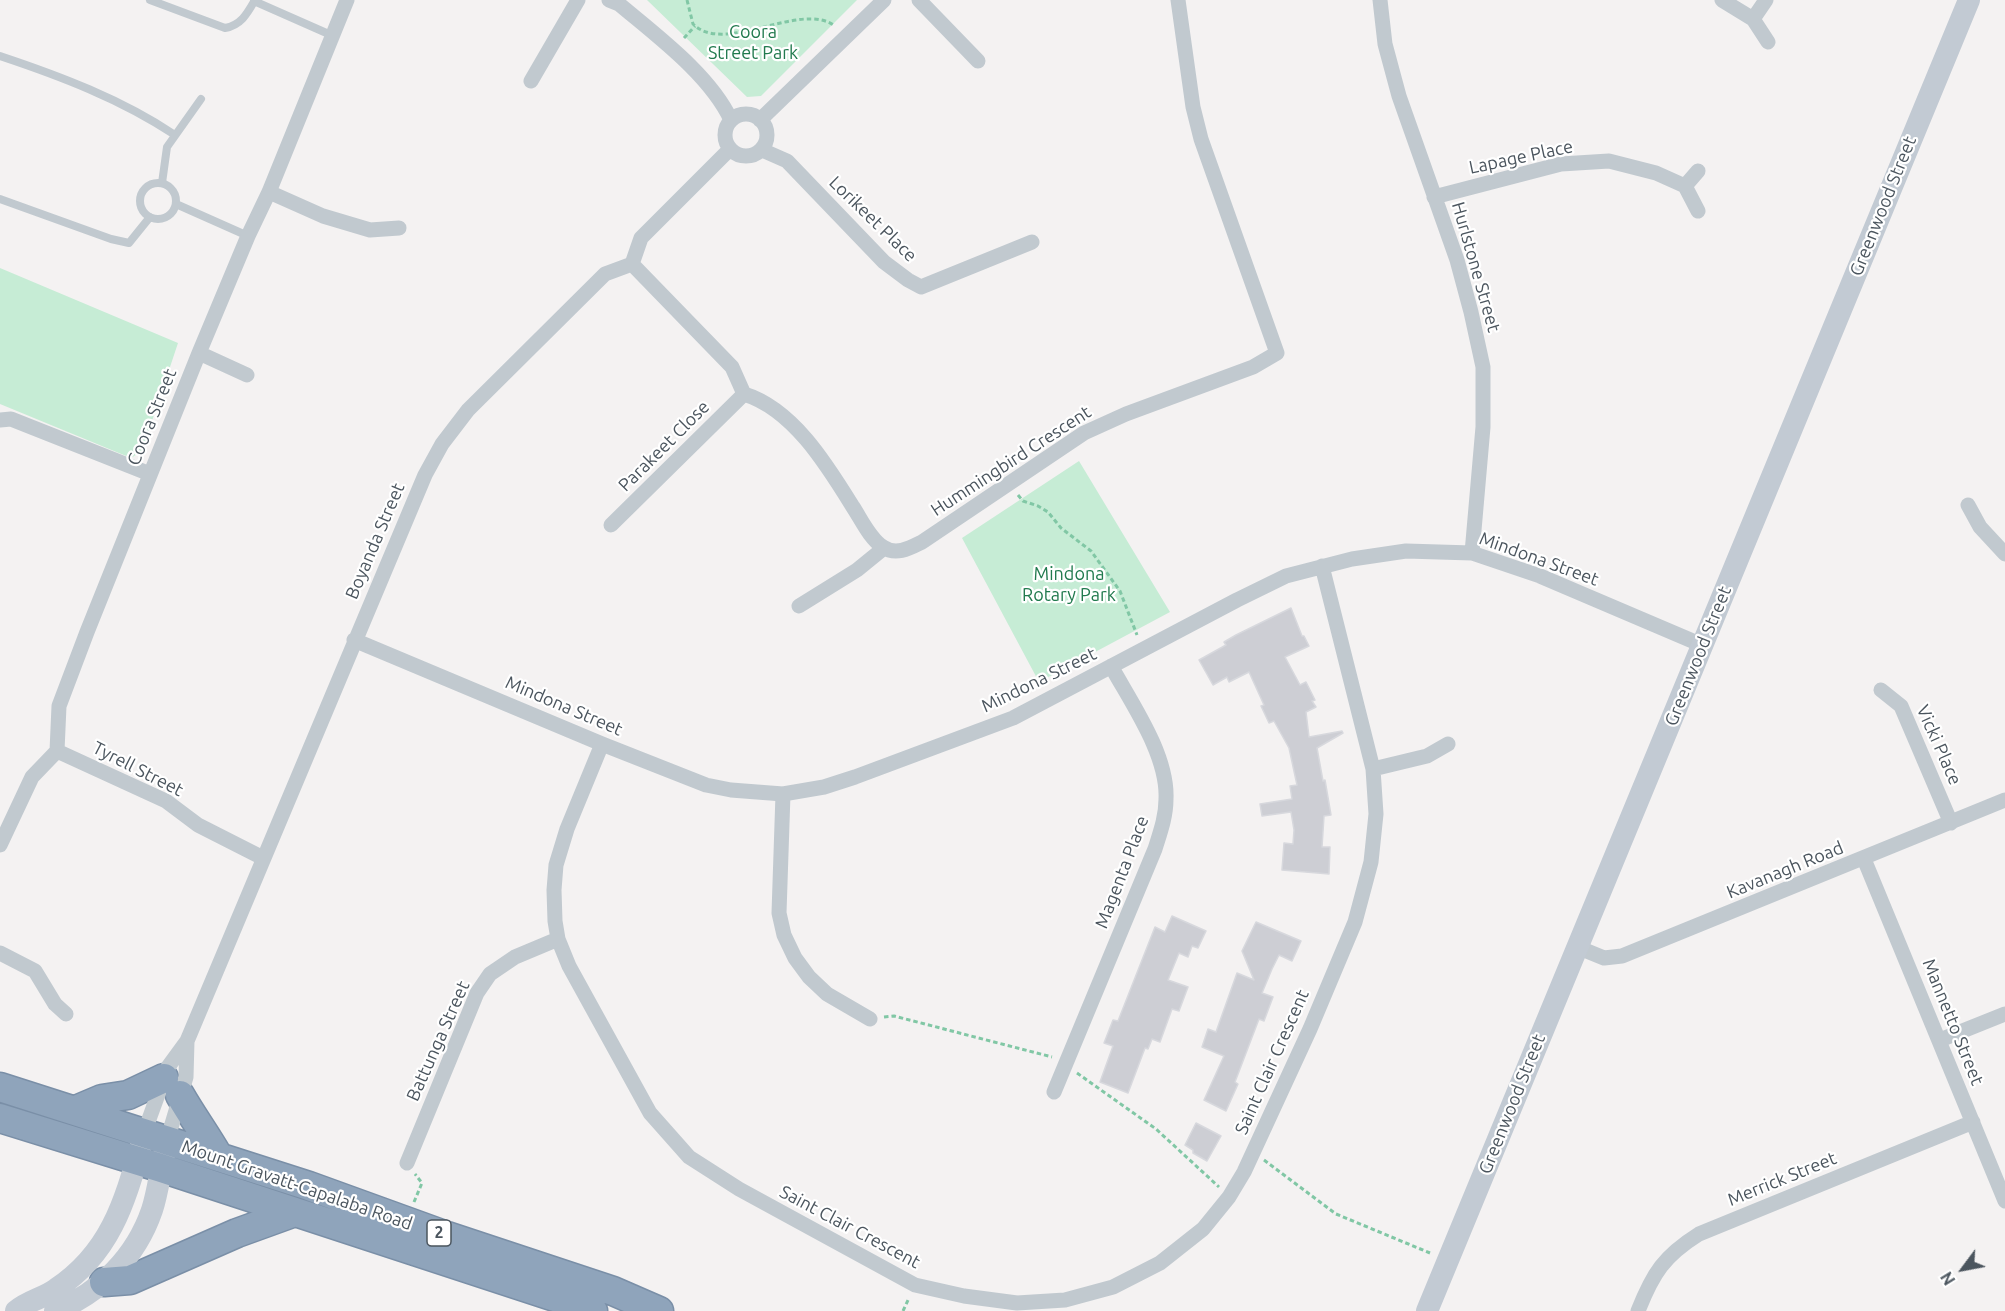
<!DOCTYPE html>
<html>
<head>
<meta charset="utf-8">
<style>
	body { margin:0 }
	#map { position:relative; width:2005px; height:1311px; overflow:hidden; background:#f4f2f2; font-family:Ubuntu,sans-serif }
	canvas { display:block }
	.north { position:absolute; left:1933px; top:1239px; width:60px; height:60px; -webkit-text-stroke:4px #fff; paint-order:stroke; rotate:238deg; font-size:16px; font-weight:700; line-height:24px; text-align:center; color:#4b555e }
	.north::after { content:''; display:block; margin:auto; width:21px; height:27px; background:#4b555e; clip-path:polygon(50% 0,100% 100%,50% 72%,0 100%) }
</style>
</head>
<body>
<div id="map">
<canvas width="2005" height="1311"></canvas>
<div class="north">N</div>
</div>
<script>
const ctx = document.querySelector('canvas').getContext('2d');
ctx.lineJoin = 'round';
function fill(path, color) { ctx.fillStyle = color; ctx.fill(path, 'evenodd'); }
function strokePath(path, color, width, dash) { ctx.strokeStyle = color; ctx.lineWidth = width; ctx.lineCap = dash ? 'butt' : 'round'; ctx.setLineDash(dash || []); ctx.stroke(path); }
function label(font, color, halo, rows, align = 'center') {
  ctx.font = font + ' Ubuntu,sans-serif'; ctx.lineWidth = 4.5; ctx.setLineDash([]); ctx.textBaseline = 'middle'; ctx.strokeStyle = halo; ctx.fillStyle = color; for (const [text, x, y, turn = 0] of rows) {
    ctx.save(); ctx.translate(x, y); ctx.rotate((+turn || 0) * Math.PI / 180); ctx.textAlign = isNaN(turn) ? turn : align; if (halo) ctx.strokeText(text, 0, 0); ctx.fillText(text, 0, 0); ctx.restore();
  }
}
const green = new Path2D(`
	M647,0H857L761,96L747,97Z
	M0,268L178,343L142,451L131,458L0,404Z
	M1079,461L1170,612L1039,682L962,538Z`);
const building = new Path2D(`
	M1291,608L1302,636H1304L1309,646L1285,657L1300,685L1306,682L1315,700L1312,701L1316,707L1306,712L1309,737L1342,731L1343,733L1317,748L1323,781L1325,780L1331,815L1324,816L1322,847H1330L1329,874L1282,870L1284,843L1293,844L1294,830L1291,812L1262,816L1260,804L1292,799L1290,786L1297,785L1289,748L1274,721L1269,723L1261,706L1264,705L1249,672L1229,682L1227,677L1213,685L1199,660L1226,645L1224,642L1236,635Z
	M1172,916L1206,931L1198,948L1192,946L1188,957L1179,953L1168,980L1188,987L1179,1011L1172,1009L1160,1042L1152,1039L1148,1049L1145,1048L1128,1093L1100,1082L1113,1046L1104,1043L1113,1020L1118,1021L1155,927L1165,932Z
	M1256,922L1301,941L1292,961L1279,955L1272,969L1262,993L1273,997L1264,1021L1259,1019L1235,1082L1238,1084L1226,1111L1204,1100L1224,1056L1202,1047L1208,1029L1216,1032L1237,973L1254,980L1242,951Z
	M1196,1123L1221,1136L1207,1161L1193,1153V1150L1185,1145Z`);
const path = new Path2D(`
	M687,0L693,24C725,56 800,0 835,26
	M684,38L695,26
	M1018,495L1023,501L1038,506L1048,512L1061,528L1091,551L1120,591L1137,635
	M884,1017L894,1016L1052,1057
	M1077,1073L1156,1129L1219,1187
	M1264,1160L1336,1214L1430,1253
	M414,1202L422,1183L415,1174
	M903,1311L909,1298`);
const lane = new Path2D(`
	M150,0L225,28C241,25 247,14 255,0
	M254,1L331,35
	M0,56C60,76 121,99 175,135
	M162,183L167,147L201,99
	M140 201a18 18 0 1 1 36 0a18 18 0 1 1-36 0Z
	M0,199L111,239L129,243L150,217
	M176,204L248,236`);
const street = new Path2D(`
	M609,0L619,4C657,36 710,75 731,120
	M919,0L978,61
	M1380,0L1385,44L1399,96L1457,260L1471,312L1483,367V427L1472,553
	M1722,0L1753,19
	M1766,0L1753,19L1768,42
	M531,81L578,0
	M725 135a21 21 0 1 1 42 0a21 21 0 1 1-42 0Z
	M760,120L884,0
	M762,150L787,161L884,262L908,280L921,287L1032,242
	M1698,171L1685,186L1698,211
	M269,192L323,216L370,230L399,228
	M1434,197L1561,164L1609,161L1656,173L1685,186
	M632,264L732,367L744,394C793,409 827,465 853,507C861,519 870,539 883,547C896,556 910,548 922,542L1084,433L1126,414L1253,367L1277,353L1201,139L1193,107L1178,0
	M199,353L247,375
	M0,420L11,419L150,474
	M1968,505L1980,527L2005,554
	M611,525L744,394
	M799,606L857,570L884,548
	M354,640L602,744L706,785L731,790L783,794L824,787L855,777L1013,718L1237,600L1286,576L1352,559L1406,551L1472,553L1540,576L1702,645
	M1881,690L1901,706L1951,823
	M602,744L567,829L556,865L554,890L555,921L558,939L569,966L650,1113L689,1157L739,1189L915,1285L964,1296L1017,1303L1065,1300L1113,1287L1160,1263L1203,1229L1229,1197L1244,1172L1310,1029L1355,922L1371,862L1376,814L1373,769L1322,566
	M57,751L166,801L198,825L263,858
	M1373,769L1427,756L1448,744
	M783,794L779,913L784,935L795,958L809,977L827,994L870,1019
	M0,845L32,777L57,751L59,706L87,632L199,353L248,236L269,192L347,0
	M1864,859L2005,1201
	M1577,947L1604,958L1622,956L2005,800
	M0,953L35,971L55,1004L66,1014
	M1940,1040L2005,1014
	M1054,1092L1155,849C1160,833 1166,817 1166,799C1168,755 1132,704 1111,666
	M144,1133L168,1067L187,1041L425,475L442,444L468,410L605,274L632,264L641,238L730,149
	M167,1141L186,1077L187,1041
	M407,1163L477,993L490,974L515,957L558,939
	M1638,1311C1653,1273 1664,1256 1699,1234L1973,1122`);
const secondary = new Path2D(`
	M16,1311C27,1301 44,1298 56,1289C110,1253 124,1204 141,1145
	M55,1311C100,1293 136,1257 152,1210C158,1192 160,1171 165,1151
	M1427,1311L1969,0`);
const highway = new Path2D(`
	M0,1087L309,1186L447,1236L613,1291L659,1311
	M180,1095C192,1116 206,1135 218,1156
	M76,1110L102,1099L128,1095L164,1078
	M0,1118L161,1168L561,1299L593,1311
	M104,1282L130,1280L237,1233L295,1212`);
const shields = [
	[439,1233,24]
];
const shieldNames = [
	["2",439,1233]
];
const parkNames = [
	["Coora",753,32],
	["Street Park",753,53],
	["Mindona",1069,574],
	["Rotary Park",1069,595]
];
const streetNames = [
	["Lapage Place",1521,157,-12],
	["Greenwood Street",1883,206,-68],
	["Lorikeet Place",873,219,44],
	["Hurlstone Street",1476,267,74],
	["Coora Street",152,417,-68],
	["Parakeet Close",664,446,-45],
	["Hummingbird Crescent",1011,461,-33],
	["Boyanda Street",375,541,-67],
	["Mindona Street",1539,559,20],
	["Greenwood Street",1698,656,-68],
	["Mindona Street",1039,680,-26],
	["Mindona Street",564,706,23],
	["Vicki Place",1939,745,66],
	["Tyrell Street",138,769,27],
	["Kavanagh Road",1785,870,-22],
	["Magenta Place",1122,872,-69],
	["Mannetto Street",1953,1022,68],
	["Battunga Street",438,1041,-66],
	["Saint Clair Crescent",1272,1062,-66],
	["Greenwood Street",1512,1104,-68],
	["Merrick Street",1782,1179,-22],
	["Mount Gravatt-Capalaba Road",297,1185,19],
	["Saint Clair Crescent",850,1227,28]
];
fill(green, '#c6ecd5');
fill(building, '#cdced4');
strokePath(building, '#d7d8dd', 1.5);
strokePath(highway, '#7a8fa7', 31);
strokePath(path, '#81c7a5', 3, [4.5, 3]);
strokePath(lane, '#c1c9cf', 8);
strokePath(street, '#c1c9cf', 15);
strokePath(secondary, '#c2cad3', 22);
strokePath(highway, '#8fa4bb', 28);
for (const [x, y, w] of shields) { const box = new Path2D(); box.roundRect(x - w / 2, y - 13, w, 26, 4.5); ctx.fillStyle = '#fff'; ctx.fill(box); strokePath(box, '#4b555e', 1.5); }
label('bold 16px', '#4b555e', null, shieldNames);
label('18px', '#217a4e', '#fff', parkNames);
label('18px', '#4b555e', '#fff', streetNames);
</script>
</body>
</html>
